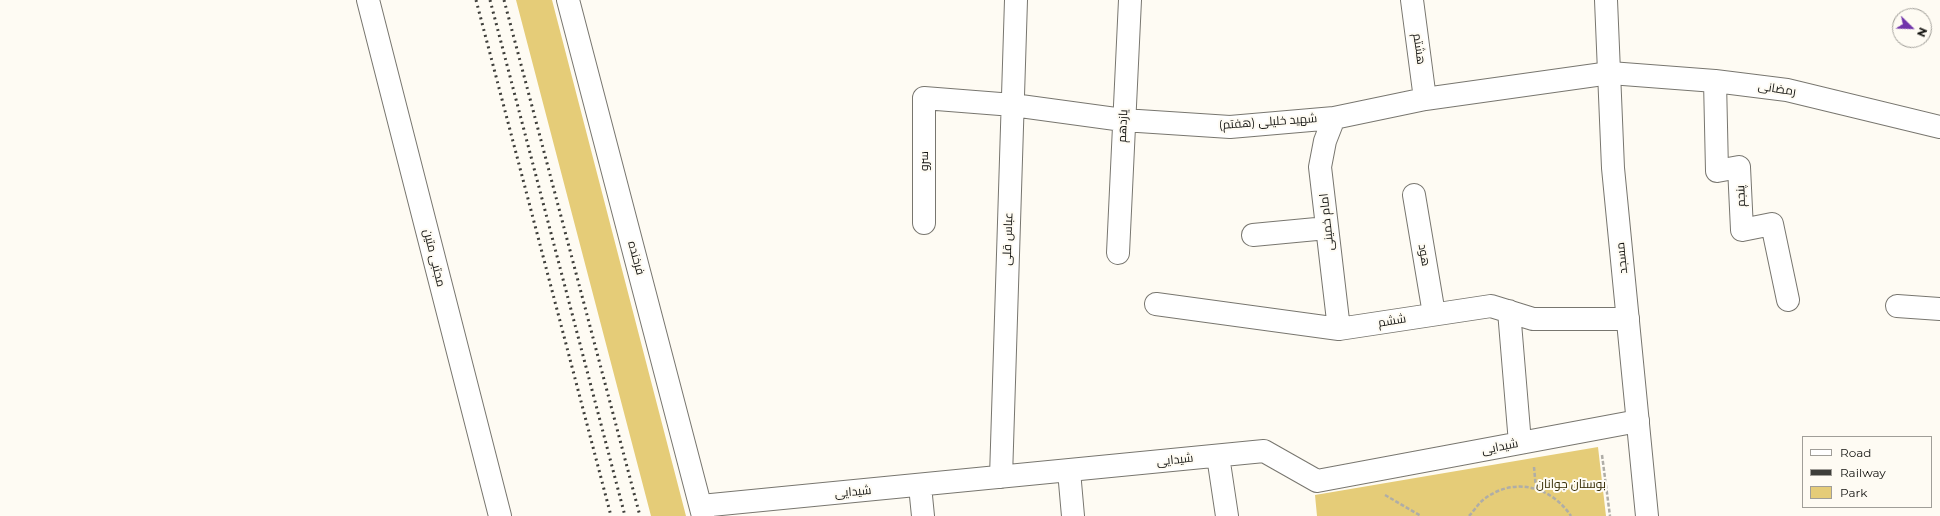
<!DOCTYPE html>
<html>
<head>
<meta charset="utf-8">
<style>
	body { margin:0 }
	#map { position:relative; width:1940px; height:516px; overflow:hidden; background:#fefbf3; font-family:Montserrat,sans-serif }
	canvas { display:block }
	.legend { position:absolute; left:1802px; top:436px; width:130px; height:72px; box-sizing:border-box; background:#fefbf3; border:1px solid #a09e98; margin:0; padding:5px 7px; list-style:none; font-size:12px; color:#131310 }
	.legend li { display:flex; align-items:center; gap:8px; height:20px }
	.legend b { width:20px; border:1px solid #a09e98 }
	.north { position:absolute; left:1892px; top:8px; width:40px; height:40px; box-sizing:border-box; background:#fefbf3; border:1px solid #a09e98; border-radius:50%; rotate:113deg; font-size:11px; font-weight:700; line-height:16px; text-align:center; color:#131310 }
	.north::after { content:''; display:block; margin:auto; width:14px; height:18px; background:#7034aa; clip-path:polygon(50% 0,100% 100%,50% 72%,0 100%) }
</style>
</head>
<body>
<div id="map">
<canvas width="1940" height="516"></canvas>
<ul class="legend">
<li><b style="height:5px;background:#fff"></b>Road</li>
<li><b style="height:5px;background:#3e3e3a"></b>Railway</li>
<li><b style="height:11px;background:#e5cc78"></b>Park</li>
</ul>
<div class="north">N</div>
</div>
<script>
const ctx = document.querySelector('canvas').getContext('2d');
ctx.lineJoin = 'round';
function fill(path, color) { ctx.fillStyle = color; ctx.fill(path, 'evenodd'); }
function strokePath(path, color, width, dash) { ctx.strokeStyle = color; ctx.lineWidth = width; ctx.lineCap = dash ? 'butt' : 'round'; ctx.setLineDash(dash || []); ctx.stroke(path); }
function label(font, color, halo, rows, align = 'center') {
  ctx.font = font + ' Montserrat,Cairo,sans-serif'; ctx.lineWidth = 4; ctx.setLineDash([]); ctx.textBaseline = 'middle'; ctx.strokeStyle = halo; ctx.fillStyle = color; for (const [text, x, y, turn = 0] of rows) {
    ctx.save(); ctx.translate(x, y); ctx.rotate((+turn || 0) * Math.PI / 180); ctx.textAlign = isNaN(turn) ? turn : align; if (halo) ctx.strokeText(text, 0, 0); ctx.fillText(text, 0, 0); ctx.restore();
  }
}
const green = new Path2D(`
	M516,0H552L686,516H651Z
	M1598,447L1606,516H1317L1315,495Z`);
const path = new Path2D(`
	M1602,455L1610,516
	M1534,467L1536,489
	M1385,495L1421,516
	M1469,516C1474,511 1478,504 1483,500C1513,476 1551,486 1571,516`);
const street = new Path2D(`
	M1412,0L1425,99
	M1715,81L1717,171L1739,167L1742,230L1772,224L1788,300
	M1334,118L1325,141L1320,167L1339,329
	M1414,195L1434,314
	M924,223V98L1013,105L1123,120L1230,127L1334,118L1425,99L1610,73L1715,81L1787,90L1940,127
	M1253,235L1327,228
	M1118,253L1130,0
	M1156,304L1339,329L1491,306L1533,319H1628
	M1897,306L1940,309
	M1509,311L1520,443
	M1218,456L1227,516
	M1069,471L1073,516
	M1001,477L1016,0
	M920,486L923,516
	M701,506L1264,451L1317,481L1638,421`);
const secondary = new Path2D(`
	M368,0L500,516
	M568,0L703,516
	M1606,0L1613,168L1647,516`);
const rail = new Path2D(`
	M476,0L611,516
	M490,0L625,516
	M504,0L640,516`);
const streetNames = [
	["هشتم",1419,49,82],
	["رمضانی",1777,89,9],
	["شهید خلیلی (هفتم)",1268,122,-4],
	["یازدهم",1123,126,-87],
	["سرو",924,161,-90],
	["پنجم",1741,196,-92],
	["امام خمینی",1327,222,-96],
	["عباس قلی",1008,239,-88],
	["هود",1424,255,80],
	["مجتبی متین",434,258,76],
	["فرخنده",636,258,75],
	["مسجد",1622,258,-96],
	["ششم",1392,321,-9],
	["شیدایی",1500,447,-11],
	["شیدایی",1175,460,-6],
	["شیدایی",853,492,-5]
];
const parkNames = [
	["بوستان جوانان",1571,484]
];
fill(green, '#e5cc78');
strokePath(street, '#78766f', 24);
strokePath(secondary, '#78766f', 24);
strokePath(path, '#afada7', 2.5, [4, 2]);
strokePath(street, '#fff', 22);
strokePath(secondary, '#fff', 22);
strokePath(rail, '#3e3e3a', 3, [2, 4]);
label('12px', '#131310', '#fefbf3', streetNames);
label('12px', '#332901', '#fefbf3', parkNames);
</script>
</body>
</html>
